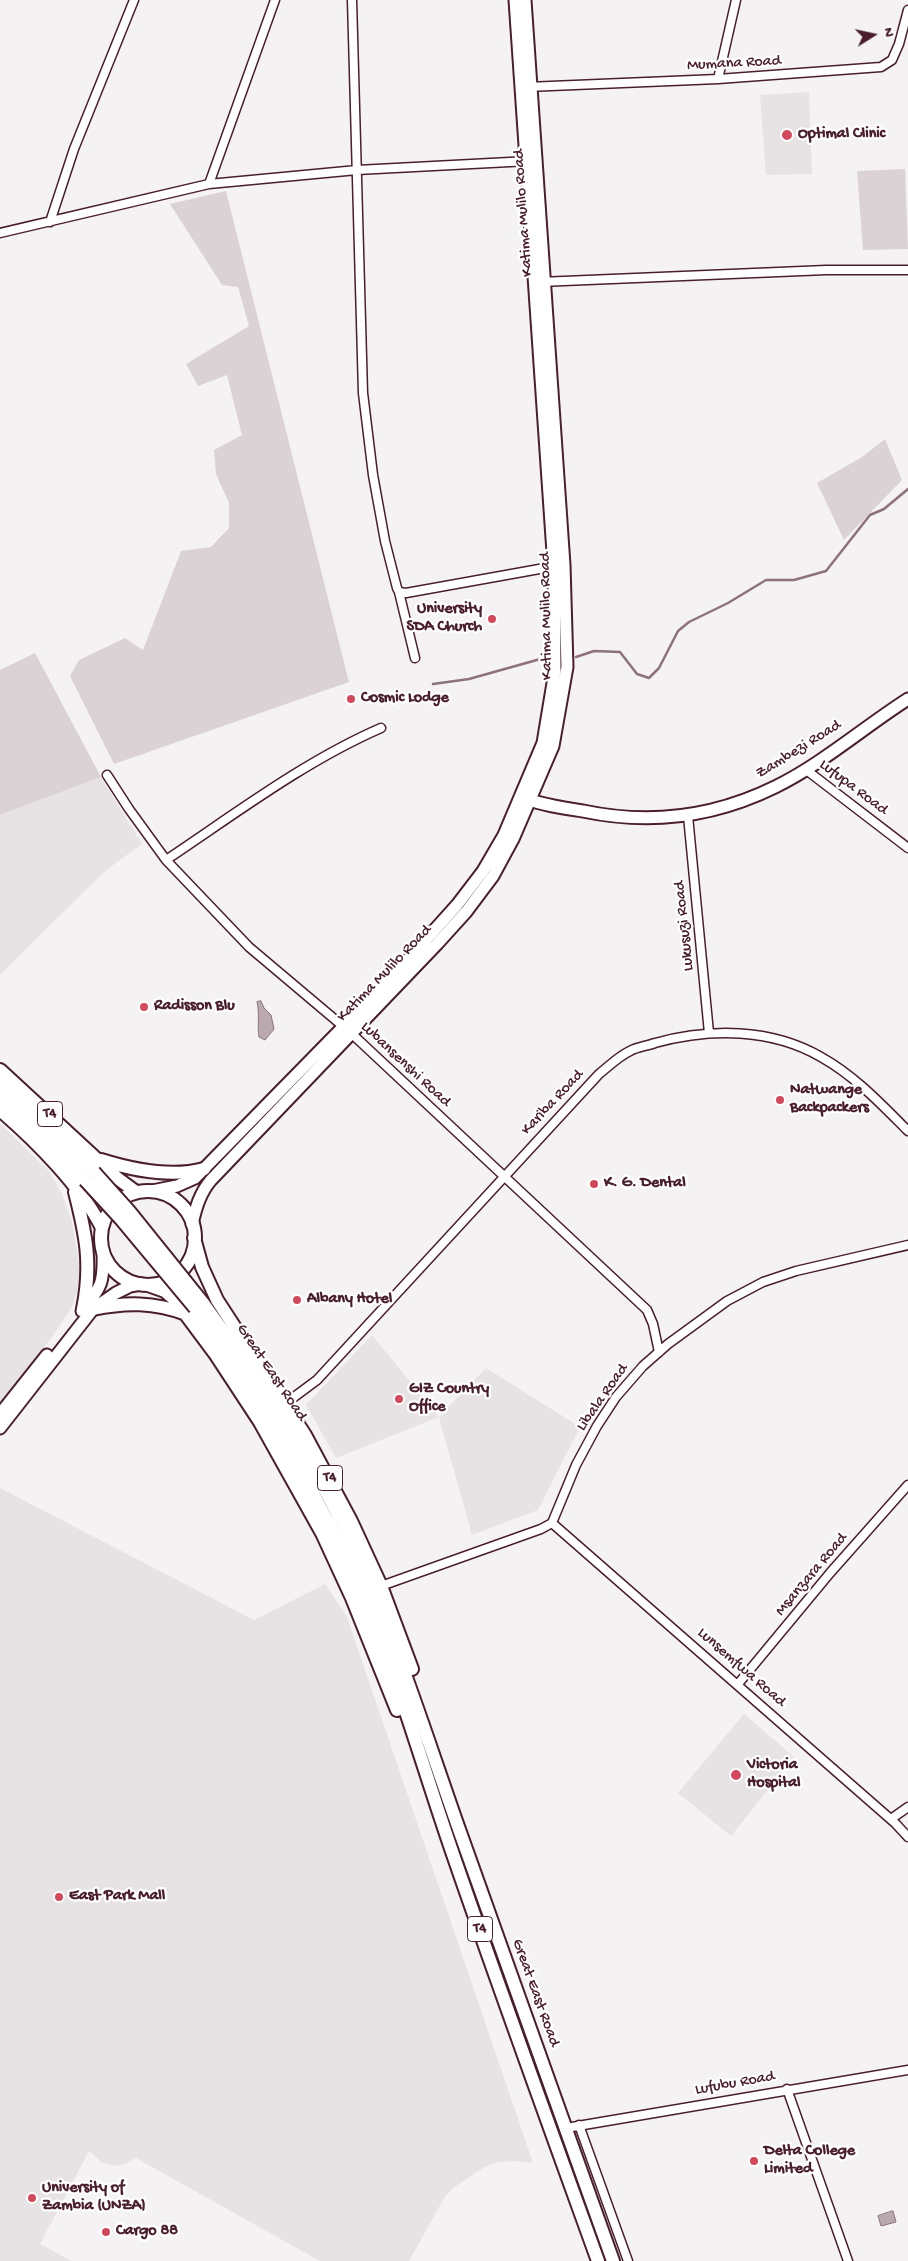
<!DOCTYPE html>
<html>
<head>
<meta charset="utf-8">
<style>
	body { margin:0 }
	#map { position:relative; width:908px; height:2261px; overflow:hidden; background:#f4f2f2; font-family:"Gochi Hand",sans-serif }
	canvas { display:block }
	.north { position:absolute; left:848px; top:10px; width:50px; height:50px; -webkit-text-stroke:4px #fff; paint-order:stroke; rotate:80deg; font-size:14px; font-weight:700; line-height:20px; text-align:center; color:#4a1f2b }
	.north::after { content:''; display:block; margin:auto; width:18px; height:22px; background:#4a1f2b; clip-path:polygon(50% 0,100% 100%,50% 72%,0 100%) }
</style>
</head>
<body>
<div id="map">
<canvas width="908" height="2261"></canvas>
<div class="north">N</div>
</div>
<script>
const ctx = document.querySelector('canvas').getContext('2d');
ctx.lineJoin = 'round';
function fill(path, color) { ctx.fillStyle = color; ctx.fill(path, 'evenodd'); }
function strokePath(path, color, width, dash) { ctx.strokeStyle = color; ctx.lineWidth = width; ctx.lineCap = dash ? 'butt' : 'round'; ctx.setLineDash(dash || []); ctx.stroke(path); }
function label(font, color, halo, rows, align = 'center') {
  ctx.font = font + ' "Gochi Hand",sans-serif'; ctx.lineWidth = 4.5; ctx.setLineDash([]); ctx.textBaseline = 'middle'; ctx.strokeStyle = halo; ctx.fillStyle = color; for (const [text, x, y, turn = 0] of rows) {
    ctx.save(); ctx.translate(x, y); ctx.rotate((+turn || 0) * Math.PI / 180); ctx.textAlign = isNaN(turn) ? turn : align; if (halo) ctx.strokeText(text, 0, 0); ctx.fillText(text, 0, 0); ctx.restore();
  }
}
const built = new Path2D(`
	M809,92L812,174L766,175L760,95Z
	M101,777L142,844L105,871L0,975V815Z
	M0,1123L50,1172L62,1194L72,1222L80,1269L77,1293L72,1307L54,1334L0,1407Z
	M372,1335L439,1417L486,1368L580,1427L538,1510L472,1535L439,1417L336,1458L306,1405Z
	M0,1488L254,1620L325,1584L347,1617L533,2163L516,2161L499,2162L486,2166L453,2188L444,2198L409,2261H320L136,2158L125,2164L113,2166L101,2162L89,2151L40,2244L72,2261H0Z
	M744,1714L794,1757L731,1836L678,1793Z`);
const green = new Path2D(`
	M905,169L908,249L863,250L857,171Z
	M226,191L349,682L114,764L70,676L79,660L125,638L143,650L181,551L211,547L229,528V503L216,474L214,450L242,435L227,375L198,386L186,364L249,326L238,287L222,285L170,204Z
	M885,439L902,480L844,540L817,483L862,457Z
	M35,653L101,777L0,815V670Z`);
const water = new Path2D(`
	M261,1001L264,1008L271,1015L274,1029L265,1040L259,1037C257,1025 260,1014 257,1002Z
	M893,2211L896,2222L881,2226L878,2216Z`);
const stream = new Path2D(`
	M576,657L594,651L620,652L637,674L649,678L659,668L678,631L689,622L728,603L766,580H794L826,571L870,515L884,509L908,489
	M433,684L469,679L544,658`);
const minor = new Path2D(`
	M352,0L363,393L373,475L385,541L397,588L399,592L406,593L556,566
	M718,79L736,0
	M527,87L718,79L881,67L892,60L899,44L908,10
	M209,184L275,0
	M50,222L74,149L134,0
	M0,233L209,184L357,170L529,161
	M540,282L826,270H908
	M399,592L415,658
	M805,769L908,848
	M107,775L129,809L166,860L249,947L351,1033L647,1310L653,1324L659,1352
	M688,816L709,1033
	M166,860C235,814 305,761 381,728
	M286,1403L317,1380L599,1074C609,1066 619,1056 630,1051C637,1047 647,1046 655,1043C710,1028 771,1028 821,1057C855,1076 881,1104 908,1131
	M552,1523L895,1823L908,1837
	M381,1586L541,1529L552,1523L576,1465L597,1426L616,1397L643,1366L668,1344L727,1301L763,1282L796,1271L908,1245
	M738,1684L830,1573L908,1485
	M891,1819L908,1807
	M787,2089L848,2261
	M579,2125L628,2261
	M566,2128L908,2070`);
const secondary = new Path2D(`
	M524,798C542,805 563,808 583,811C649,825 714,817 775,787C822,764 864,727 908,699
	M152,1191L177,1186L195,1178L395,974L457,905L483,871L504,835L543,743L555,671L554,567L515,0
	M192,1224C196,1207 200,1193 211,1180L437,944L466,912L493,876L513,839L553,746L567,667L564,565L525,0
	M82,1311C102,1286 104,1283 103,1251
	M0,1414L47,1355
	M0,1428L93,1309L116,1293L130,1286L141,1284`);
const primary = new Path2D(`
	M0,1070L117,1178L136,1192
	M0,1083L94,1172
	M0,1097L85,1180
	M0,1110C35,1140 81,1186 102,1228
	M101,1160C133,1170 171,1178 204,1169
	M101 1238a47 47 0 1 1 94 0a47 47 0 1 1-94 0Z
	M75,1192C86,1235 92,1264 83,1309
	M194,1238L202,1267L217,1300L305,1435L351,1521L381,1586L412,1669
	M148,1285L165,1291L175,1300L216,1355L260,1422L322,1533L352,1598L397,1710
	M203,1303C254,1374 305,1447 343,1525C392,1625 424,1731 461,1835C511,1977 562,2119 613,2261
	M195,1308C260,1397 317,1490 361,1592C399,1679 424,1772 456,1863C502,1996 550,2128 598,2261
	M93,1309C126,1302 154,1302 186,1314`);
const primaryBridge = new Path2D(`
	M94,1172L129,1211L203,1303
	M85,1180L120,1218L195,1308`);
const markers = [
	[787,135,6,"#d1495b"],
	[492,619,5,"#d1495b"],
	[351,699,5,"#d1495b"],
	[144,1007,5,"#d1495b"],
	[780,1100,5,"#d1495b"],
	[594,1184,5,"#d1495b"],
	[297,1300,5,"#d1495b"],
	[399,1399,5,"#d1495b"],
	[736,1775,6,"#d1495b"],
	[59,1897,5,"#d1495b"],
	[754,2161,5,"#d1495b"],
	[32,2198,5,"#d1495b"],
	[106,2232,5,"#d1495b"]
];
const shields = [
	[50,1114,25],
	[330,1478,25],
	[480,1929,25]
];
const shieldNames = [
	["T4",50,1114],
	["T4",330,1478],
	["T4",480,1929]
];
const streetNames = [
	["Mumana Road",734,64,-3],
	["Katima Mulilo Road",524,213,-94],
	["Katima Mulilo Road",547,616,-91],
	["Zambezi Road",799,750,-32],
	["Lufupa Road",853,788,37],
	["Lukusuzi Road",685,926,-96],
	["Katima Mulilo Road",385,974,-46],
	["Lubansenshi Road",405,1065,43],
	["Kariba Road",553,1103,-47],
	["Great East Road",271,1373,56],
	["Libala Road",603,1398,-55],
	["Msanzara Road",812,1575,-50],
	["Lunsemfwa Road",741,1668,41],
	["Great East Road",535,1993,70],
	["Lufubu Road",735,2084,-10]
];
const poiNames = [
	["Optimal Clinic",798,135],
	["University",482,610,"right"],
	["SDA Church",482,628,"right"],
	["Cosmic Lodge",361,699],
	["Radisson Blu",154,1007],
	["Natwange",790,1091],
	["Backpackers",790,1109],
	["K. G. Dental",604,1184],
	["Albany Hotel",307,1300],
	["GIZ Country",409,1390],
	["Office",409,1408],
	["Victoria",747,1766],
	["Hospital",747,1784],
	["East Park Mall",69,1897],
	["Delta College",764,2152],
	["Limited",764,2170],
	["University of",42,2189],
	["Zambia (UNZA)",42,2207],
	["Cargo 88",116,2232]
];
fill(built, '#e7e2e3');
fill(green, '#dbd2d5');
fill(water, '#baa9ae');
strokePath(water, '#8d727a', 1);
strokePath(stream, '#8d727a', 2.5);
strokePath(minor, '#4a1f2b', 11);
strokePath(secondary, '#4a1f2b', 15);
strokePath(primary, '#4a1f2b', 16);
strokePath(minor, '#fff', 8);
strokePath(secondary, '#fff', 11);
strokePath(primary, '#fff', 12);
strokePath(primaryBridge, '#4a1f2b', 16, []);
strokePath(primaryBridge, '#fff', 12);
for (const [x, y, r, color] of markers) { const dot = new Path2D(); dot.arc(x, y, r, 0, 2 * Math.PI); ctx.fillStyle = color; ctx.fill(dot); strokePath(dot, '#fff', 2); }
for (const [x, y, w] of shields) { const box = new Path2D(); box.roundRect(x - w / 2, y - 12.5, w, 25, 4); ctx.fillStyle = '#fff'; ctx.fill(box); strokePath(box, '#4a1f2b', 1); }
label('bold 15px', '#4a1f2b', null, shieldNames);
label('16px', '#4a1f2b', '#fff', streetNames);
label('bold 16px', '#4a1f2b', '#fff', poiNames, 'left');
</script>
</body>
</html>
